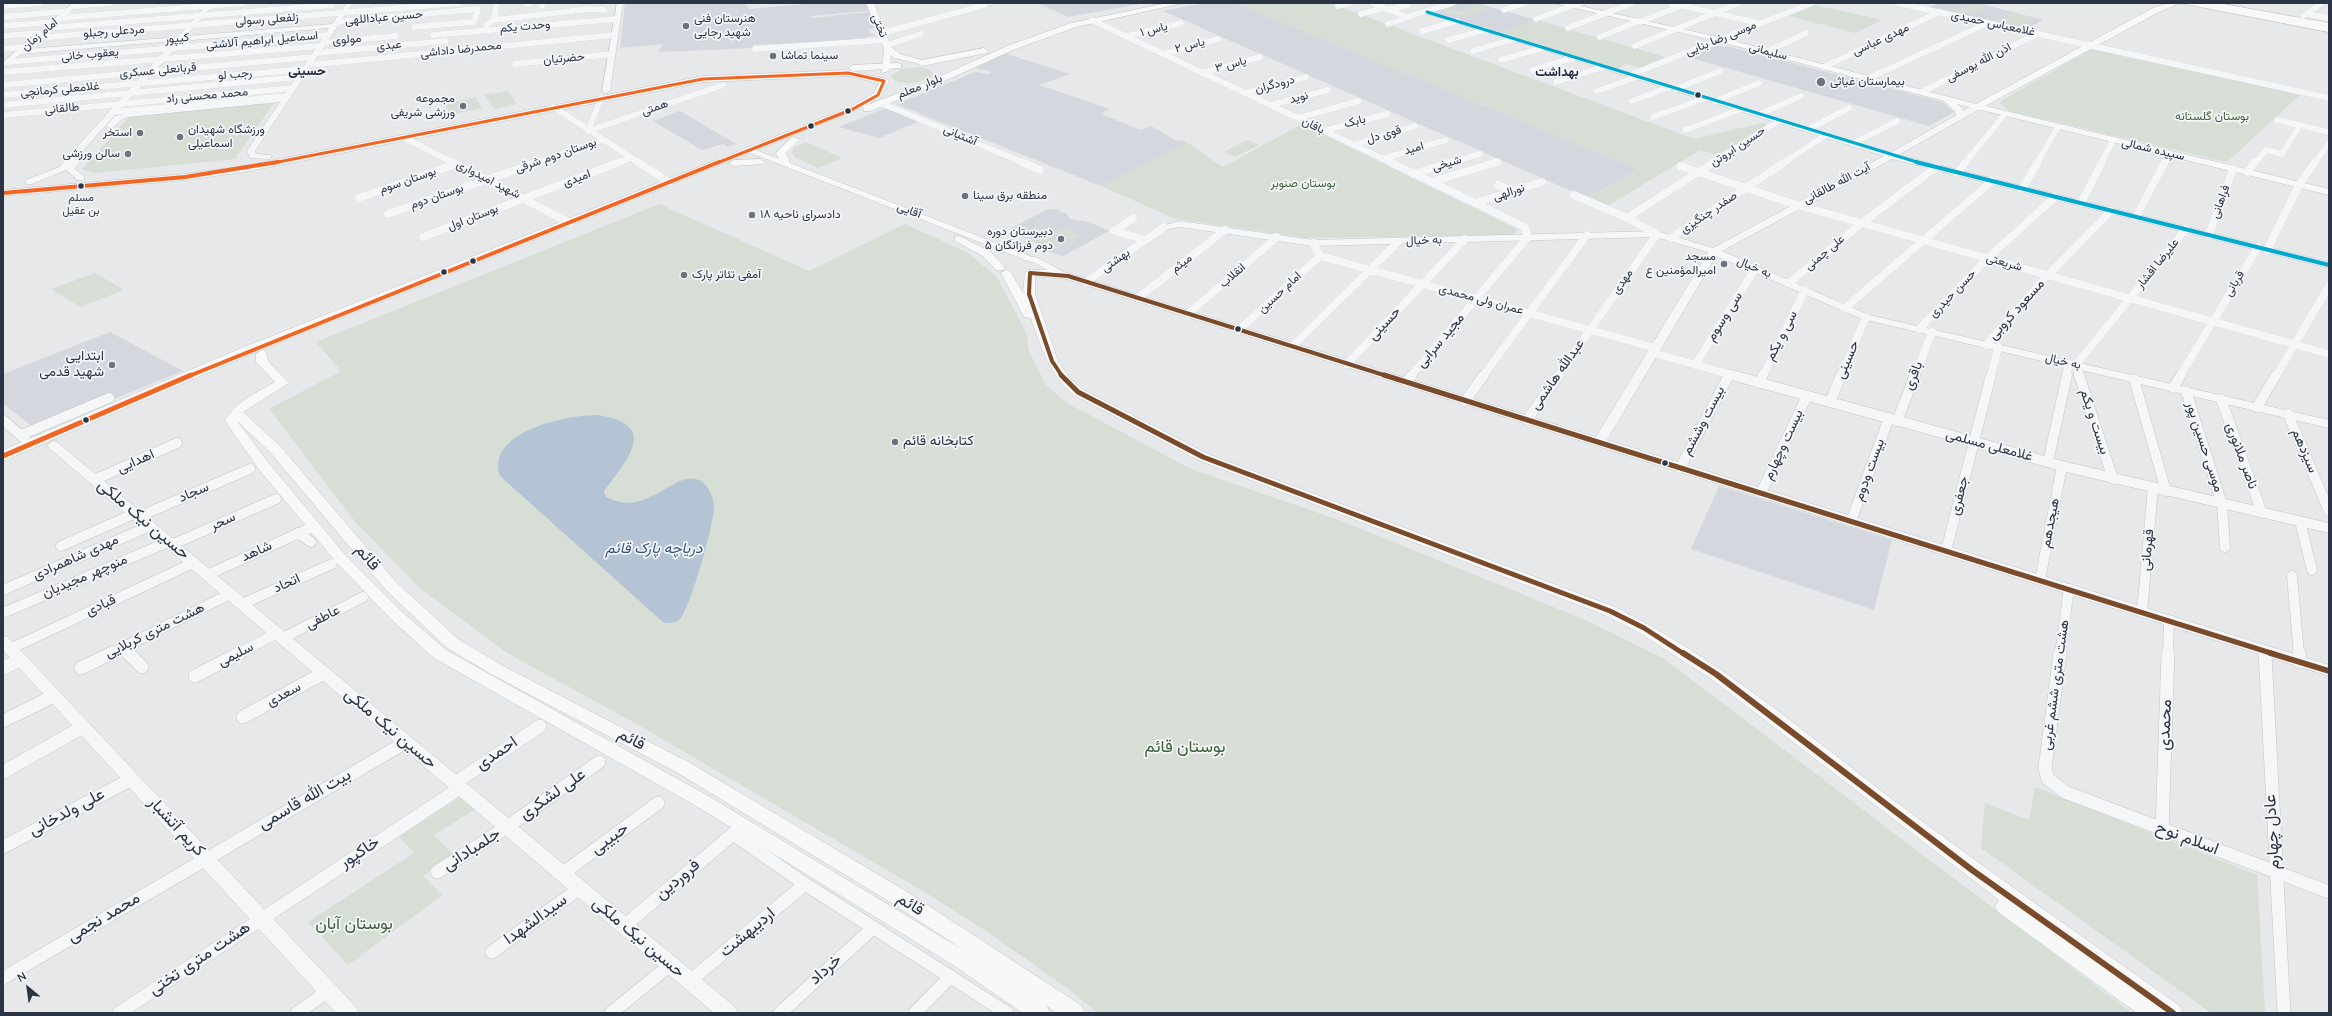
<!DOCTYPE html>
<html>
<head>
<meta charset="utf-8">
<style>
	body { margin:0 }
	#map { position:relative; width:2332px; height:1016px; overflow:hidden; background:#e6e8ea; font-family:"Nunito Sans",sans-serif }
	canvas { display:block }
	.frame { position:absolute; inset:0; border:4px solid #2b3445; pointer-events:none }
	.north { position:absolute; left:8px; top:968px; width:40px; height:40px; -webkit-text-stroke:3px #f4f6f9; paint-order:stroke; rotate:331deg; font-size:11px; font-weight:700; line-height:16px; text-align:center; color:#2b3445 }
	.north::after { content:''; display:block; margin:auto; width:14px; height:18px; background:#2b3445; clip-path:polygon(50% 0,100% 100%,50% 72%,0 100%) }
</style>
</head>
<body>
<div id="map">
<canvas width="2332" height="1016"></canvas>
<div class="frame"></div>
<div class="north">N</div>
</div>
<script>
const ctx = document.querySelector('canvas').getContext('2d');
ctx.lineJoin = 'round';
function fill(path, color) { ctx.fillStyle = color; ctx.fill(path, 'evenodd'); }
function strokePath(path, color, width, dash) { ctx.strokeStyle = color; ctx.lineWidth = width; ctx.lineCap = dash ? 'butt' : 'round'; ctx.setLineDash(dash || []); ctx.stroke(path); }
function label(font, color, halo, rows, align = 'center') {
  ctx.font = font + ' "Nunito Sans",Vazirmatn,sans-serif'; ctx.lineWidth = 3.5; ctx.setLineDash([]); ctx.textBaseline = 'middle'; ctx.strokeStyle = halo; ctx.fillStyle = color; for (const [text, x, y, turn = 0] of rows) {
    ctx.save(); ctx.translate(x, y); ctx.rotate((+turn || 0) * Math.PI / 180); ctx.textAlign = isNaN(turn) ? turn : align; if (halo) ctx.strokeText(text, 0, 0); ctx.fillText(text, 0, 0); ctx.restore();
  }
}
const built = new Path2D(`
	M625,3H745L749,9L816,3H865L868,11L811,16L812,18L869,12L875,28L869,29L871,33L876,35L853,41L753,45V48L658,52L663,44L620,48Z
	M1037,3H1145L1068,17Z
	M1205,3H1235L1638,169L1587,198L1163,11Z
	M1455,3H1476L1537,20L1503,33L1434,12Z
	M1939,3H1978L2043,20L2026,29L1927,8Z
	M1715,46L1730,47L1942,102L1954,112L1929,126L1688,57Z
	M1004,53L1070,74L1039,85L1110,109L1101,114L1141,130L1151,126L1177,141L1182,140L1188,143L1101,186L896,104L976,72L988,74L992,72L976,68Z
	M890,108L920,121L879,138L839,127L883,109Z
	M680,111L736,144L728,147L723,144L702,150L653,121Z
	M1048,209L1061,210L1059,212L1066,213L1070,219L1089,222L1109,231L1063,256L1041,249L1045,247L1008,230Z
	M110,332L183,371L116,398L109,395L33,427L3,403V374Z
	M1719,486L1892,540L1874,610L1691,549Z`);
const green = new Path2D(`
	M1235,3H1330L1694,139L1762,123L1768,125L1717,155L1700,150L1606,207L1587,198L1638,169Z
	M1972,3L1986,6L1973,13L1969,12L1963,16L1951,13Z
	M1477,5L1490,9C1470,16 1459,18 1438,11L1446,8L1458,12Z
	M1815,5L1882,20L1855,33L1789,16Z
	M2010,12L2036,19L2031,21L2026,20L2018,26L1997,20L2002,18L2010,19L2006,18L2010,16L2004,15Z
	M1537,20L1665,57L1640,68L1627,64L1617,69L1503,33Z
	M2092,49L2301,94L2227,162L2009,111L1999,102Z
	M921,67L931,70L933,75C925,83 897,88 891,76L901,69Z
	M508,91L517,104L494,109L485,95Z
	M475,97L482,108L451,115L444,104Z
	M274,103L235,159L94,173L82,169L130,116Z
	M1302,124L1517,229L1514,235L1307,238L1176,219L1101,186L1188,143L1223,167Z
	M1247,140L1259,145L1235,157L1224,152Z
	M805,142L842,158L818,168L796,158L791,152L795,147Z
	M659,204L809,271L905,224L968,253L997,277L1026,333L1029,351L1046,385L1067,403L1191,469L1336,519L1507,588L1585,620L1664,659L2132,1013H1097L1074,993L986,931L923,891L633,722L509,654L422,590L357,524L269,409L341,371L316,342Z
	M1065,227L1084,236L1072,241L1052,233Z
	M1047,232L1070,242L1056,249L1033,239Z
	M95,273L124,290L80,307L51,289Z
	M2035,787L2257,875L2265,1013H2211L1981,848L1985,803L2029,820Z
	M463,795L478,807L434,835L453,854L423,876L442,895L348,965L308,922L414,853L399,837Z`);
const water = new Path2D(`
	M597,415C661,424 627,460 604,491L606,497C647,519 674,469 699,480C707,483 713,496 714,505C715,521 691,605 681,618C677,623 670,623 664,623L500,476C485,431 568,415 597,415Z`);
const minorFar3 = new Path2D(`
	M526,3H530
	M1372,3L1407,17L1453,3
	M1670,3L1759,23
	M1897,3L2329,98
	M3,6L40,3
	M74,6L110,3
	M542,6L543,3
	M1338,6L1350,3
	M1388,10L1408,5
	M1504,10L1525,3
	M1361,14L1384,8
	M2307,14L2329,18
	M2303,16L2322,3
	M3,17L68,11
	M60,18L244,3
	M1536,19L1580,3
	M494,20L497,3
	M1092,20L1392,163
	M337,22L478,9L474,22L414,27
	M1640,22L1683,5
	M1388,24L1409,17
	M486,25L494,20L589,9L604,10
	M3,26L54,22
	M48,28L332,5
	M1568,28L1632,3
	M1422,31L1457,21
	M882,33L985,5
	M433,35L617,19
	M3,36L42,33
	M1127,36L1181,23
	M1600,37L1638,21
	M36,38L460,3
	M1448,40L1485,30
	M323,43L396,36
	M887,45L921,34
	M1635,46L1739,3
	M3,49L26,47
	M755,49L885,40
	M1473,51L1513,39
	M1766,52L1806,33
	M316,53L446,41
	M1163,54L1218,39
	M1501,60L1542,48
	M8,62L328,35
	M515,64L612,54
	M308,65L615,35
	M1824,67L1939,12
	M1532,70L1573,58
	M3,72L321,46
	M1202,73L1260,57
	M1630,75L1812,3
	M1867,79L1988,23
	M1556,82L1603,67
	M3,85L313,57
	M1676,89L1720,71
	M1597,91L1637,77
	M1922,92L2037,34
	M1245,93L1306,77
	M3,95L306,69
	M1632,101L1669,87
	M1715,101L1759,83
	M881,103L1024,163
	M3,105L300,77
	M1271,105L1328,90
	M554,107L639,163
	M114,112L288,96
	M1760,114L1801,96
	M3,115L293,88
	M1653,117L1706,98
	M1298,118L1359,101
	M2277,120L2329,132
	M1809,129L1849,108
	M1685,130L1742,109
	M588,131L723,85
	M588,131L601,98
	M1324,131L1387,114
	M405,138L454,163
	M1854,143L1897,121
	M1353,145L1415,126
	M1382,159L1446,140
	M535,163L602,140
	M617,163L631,158
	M1449,163L1480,154
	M1494,163L1498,162
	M1713,163L1777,122
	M1783,163L1826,135
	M1965,163L2005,114
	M2037,163L2058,127
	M2101,163L2113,140
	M2164,163L2169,154
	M2255,163L2266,150L2282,154L2300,125
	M2315,163L2329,143`);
const minorFar2 = new Path2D(`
	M452,162L570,223
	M638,162L669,182
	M1022,162L1040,170
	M1390,162L1525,227L1528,237L1411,376
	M1680,166L1797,205L2329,354
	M2247,172L2255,162
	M1957,173L1966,162
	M1413,174L1452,162
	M1431,182L1497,162
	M1498,185L1512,191
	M2022,189L2038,162
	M1574,195L1627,218
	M359,198L456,164
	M1475,203L1542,182
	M2081,203L2102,162
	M388,214L538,162
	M2136,217L2165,162
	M1133,218L1114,231L1146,240
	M2209,235L2233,169
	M423,237L620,162
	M1671,238L1785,162
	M1313,243L1320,256L1656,348
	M2267,250L2299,185L2315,162
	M1086,282L1164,227
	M1789,283L1862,223L1936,167
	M1138,298L1225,230
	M1845,308L1992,181
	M1188,314L1277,237
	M1919,329L1988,258L2055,197
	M1239,330L1320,256
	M1986,345L2048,275L2111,211
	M1292,347L1398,242
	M1653,353L1736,376
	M1347,364L1465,239
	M1695,365L1755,269
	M1483,376L1587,235
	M1558,376L1657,234L1627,218L1714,162
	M1728,376L1729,374
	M1763,376L1805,290
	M1841,376L1866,317
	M1915,376L1932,332
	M1991,376L1998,347
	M2066,376L2069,364
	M2080,376L2076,365L2186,229
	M2180,376L2258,247
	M2276,376L2329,286`);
const minorFar1 = new Path2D(`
	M1732,375L2062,466L2329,528
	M2079,375L2113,479
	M2134,379L2166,491
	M1406,382L1412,375
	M1759,383L1763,375
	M2173,388L2181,375
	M2186,391L2222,504L2225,547
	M2221,399L2262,513
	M1465,401L1484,375
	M1830,402L1841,375
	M2257,407L2276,375
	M2288,414L2329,511
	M3,420L25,439
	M1527,420L1559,375
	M1897,421L1915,375
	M21,435L109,398
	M2048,462L2067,375
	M1680,468L1729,375
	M94,480L177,443
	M1761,493L1807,396
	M138,517L250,469
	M1851,521L1889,418
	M2300,521L2312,570
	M298,533L311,542
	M171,545L276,499
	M61,546L134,514
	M1946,551L1991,375
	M207,575L308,529
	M2292,576L2299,654
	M2040,580L2062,466
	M3,590L150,526
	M242,604L332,564
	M2142,612L2153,488
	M3,613L168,542
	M283,638L363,597
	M122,647L129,654
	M10,649L193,563
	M2265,651V654
	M110,654L230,594
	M238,654L277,633
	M2060,654L2069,589
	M2168,654L2169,620`);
const minor = new Path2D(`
	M128,653L142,667
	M2060,653L2045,768L2048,779L2065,792L2329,892
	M2265,653L2284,1013
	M2299,653L2300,662
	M3,668L20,660
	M81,668L112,653
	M195,676L240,653
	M243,717L324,673
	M3,721L54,696
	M3,772L83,727
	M455,783L540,726
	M2162,830L2168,653
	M3,847L132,779
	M437,872L507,827L599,762
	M562,874L658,803
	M624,926L733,834L805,884L1007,1013
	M492,952L580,888
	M3,978L406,742
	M690,981L805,884
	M119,1013L460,788
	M297,1013L328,991
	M611,1013L670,965
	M780,1013L873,928
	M915,1013L949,978`);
const tertiary = new Path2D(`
	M73,3H80L27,49L178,37L208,3H215L186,36L332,24L347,3H353L255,151L256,154L271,155V159L250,158L247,151L280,102L128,117L121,120L113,128L106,126L115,116L127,113L283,97L329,28L182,41L78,156L82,159L75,169L84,176V180H78L66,170L32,184H26V180L59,167L173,41L21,54L3,68V62Z
	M617,3H623L610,91L606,93L602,91Z
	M987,3H993V4L990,6Z
	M1425,11L1890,153L1974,105H1980V109L1898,155L2329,262V268L1892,159L1722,251L1869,315L2329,420V428L1862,319L1716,256L1607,440L2329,665V676L1066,279L1030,276L1025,273L1030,270H1047L1030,260L1035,257L1038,258L1064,272L1596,437L1708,252L1656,237L1313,246L1180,227L1164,230L1159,227L1180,221L1313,240L1657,231L1713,248L1884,156L1425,13Z
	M53,441L57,442L735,1007L738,1013H714L49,448L47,445Z
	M3,636L8,637L356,1007L359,1013H336L3,650Z`);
const secondary = new Path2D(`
	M866,3H874L891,47L900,54L925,61V65L894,58L891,55L889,71L882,73L884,48Z
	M1553,3H1567L1718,37L1976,104L2153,8L2169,3H2180L2159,12L1985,106L2329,189V195L1957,104L1962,108L1965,116L1961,119L1958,118L1955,111L1944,101L1717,41Z
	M2180,3H2196L2329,28V32Z
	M792,137L800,139L786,153L790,163L1040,260L1039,262H1031L743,150L748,147L779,159L776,153Z
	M760,159L765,162L763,164L734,166L729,163L734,160Z
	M959,236L991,252L1004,266V270H996L983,256L955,241V237Z
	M1006,270L1010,271L1023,293L1025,273L1030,270L1035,273V294L1058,361L1070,379L1082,389L1208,454L1615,607C1716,657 1803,731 1892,799C1987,870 2084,938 2180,1006L2183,1013H2137L1998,912L1995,906L1999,900L1710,678L1638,632L1605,615L1198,460L1074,395C1049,374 1041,347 1031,318L1024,317L1001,273Z
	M262,350L266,351L268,361L289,383L243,412L280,446L396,582L458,639L503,666L690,763L909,893L1082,1006L1085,1013H1057L1047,1006L1050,1013H1023L953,965L698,807L434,658L392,620L337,563L257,467L225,421C236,401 256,393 275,382L256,362V354ZM237,421L270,452L386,590L446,647L491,674L678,773L895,905L963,950L710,797L446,650L402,612L347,557L267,461Z`);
const primary = new Path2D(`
	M1167,3H1183L1076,27L1013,50L938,84L870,111H864L863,107L249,355L3,461V450L239,349L850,107L874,93L879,83L848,76L703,82L244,172L185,180L3,196V190L185,174L244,166L703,76L848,70L887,79L889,81L881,97L865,106L932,80L1007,46L1071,23Z
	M984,48L988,51L987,53L922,66L917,63L922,60Z
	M898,63L901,64V68L853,71L848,68L853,65Z`);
const trunk = new Path2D(`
	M2200,3H2218L2329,23V29L2204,6Z`);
const bus1Far2 = new Path2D(`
	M273,163L703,79L848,73L884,81L878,95L853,109L717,163`);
const bus1Far1 = new Path2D(`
	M3,193L185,177L278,162
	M189,376L719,162`);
const bus1 = new Path2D(`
	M3,456L191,375`);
const bus2Far2 = new Path2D(`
	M1062,376L1052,361L1029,294L1030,273L1068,276L1387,376`);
const bus2Far1 = new Path2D(`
	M1061,375L1078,392L1203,457L1610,611L1644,628L1684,654
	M1384,375L2274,654`);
const bus2 = new Path2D(`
	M1683,653L1716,674L1972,870L2173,1013
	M2270,653L2329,671`);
const bus3Far1 = new Path2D(`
	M1427,12L1920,163`);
const bus3 = new Path2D(`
	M1916,162L2329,265`);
const markers = [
	[686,26,4,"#6c737f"],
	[773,56,4,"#6c737f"],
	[1821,82,5,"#6c737f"],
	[1698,95,3.5,"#2b3445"],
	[463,106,4,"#6c737f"],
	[848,111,3.5,"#2b3445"],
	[811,126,3.5,"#2b3445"],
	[140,133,4,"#6c737f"],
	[180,137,4,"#6c737f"],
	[128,154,4,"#6c737f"],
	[81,186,3.5,"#2b3445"],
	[965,196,4,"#6c737f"],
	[752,215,4,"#6c737f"],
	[1061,239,4,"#6c737f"],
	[473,261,3.5,"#2b3445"],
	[1724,264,4,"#6c737f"],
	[444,272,3.5,"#2b3445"],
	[684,275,4,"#6c737f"],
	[1238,329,3.5,"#2b3445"],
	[112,365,4,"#6c737f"],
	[86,420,3.5,"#2b3445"],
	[895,442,4,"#6c737f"],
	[1665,463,3.5,"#2b3445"]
];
const farBusnames = [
	["مسلم",81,198],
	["بن عقیل",81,211]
];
const farStreetnames = [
	["حسین عباداللهی",384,18,-5],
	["زلفعلی رسولی",267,20,-4],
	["غلامعباس حمیدی",1993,24,12],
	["تختی",879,26,68],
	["وحدت یکم",525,27,-5],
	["یاس ۱",1154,30,-14],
	["مردعلی رجبلو",114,32,-4],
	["امام زمان",40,35,-40],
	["کیپور",177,39,-5],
	["موسی رضا بنایی",1721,39,-22],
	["مولوی",347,40,-5],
	["مهدی عباسی",1881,40,-25],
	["اسماعیل ابراهیم آلاشتی",262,41,-5],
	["عبدی",389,46,-5],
	["یاس ۲",1190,46,-15],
	["محمدرضا داداشی",461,50,-6],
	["سلیمانی",1768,52,15],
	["یعقوب خانی",90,55,-5],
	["حضرتیان",564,59,-5],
	["اذن الله یوسفی",1979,63,-27],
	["یاس ۳",1231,65,-15],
	["قربانعلی عسکری",158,71,-5],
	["رجب لو",235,75,-5],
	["درودگران",1275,85,-15],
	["بلوار معلم",920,87,-22],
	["غلامعلی کرمانچی",60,90,-5],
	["محمد محسنی راد",207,96,-5],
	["نوید",1299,98,-15],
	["همتی",655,108,-19],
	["طالقانی",62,109,-5],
	["بابک",1355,122,-14],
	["بافان",1313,126,26],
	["قوی دل",1384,135,-17],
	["آشتیانی",960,136,23],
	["حسین ابروتن",1738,147,-33],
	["امید",1414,149,-16],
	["سپیده شمالی",2153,150,13],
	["بوستان دوم شرقی",556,156,-19],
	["شیخی",1447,164,-16],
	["امیدی",577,179,-21],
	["شهيد امیدواری",488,180,27],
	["بوستان سوم",408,181,-19],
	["آیت الله طالقانی",1837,184,-28],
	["نورالهی",1509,193,-18],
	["بوستان دوم",437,197,-19],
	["فراهانی",2221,202,-70],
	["آقایی",909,211,21],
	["صفدر چنگیزی",1709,213,-34],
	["بوستان اول",473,218,-21],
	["به خیال",1424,241,-2],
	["علی چمنی",1825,253,-40],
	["بهشتی",1116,261,-35],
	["شریعتی",2004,263,16],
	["میثم",1182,264,-38],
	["علیرضا افشار",2158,264,-51],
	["به خیال",1754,268,23],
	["انقلاب",1233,276,-41],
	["مهدی",1623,282,-55],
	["قربانی",2235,284,-59],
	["امام حسین",1280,293,-43],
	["حسن حیدری",1953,294,-46],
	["عمران ولی محمدی",1481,300,15],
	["به خیال",2063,362,13]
];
const farPoinames = [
	["هنرستان فنی",694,19],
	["شهید رجایی",694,33],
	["سینما تماشا",781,56],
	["بیمارستان غیاثی",1830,82],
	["مجموعه",455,99,"right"],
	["ورزشی شریفی",455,113,"right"],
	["ورزشگاه شهیدان",188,130],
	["اسماعیلی",188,144],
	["استخر",132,133,"right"],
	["سالن ورزشی",120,154,"right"],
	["منطقه برق سینا",973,196],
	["دادسرای ناحیه ۱۸",760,215],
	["دبیرستان دوره",1053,232,"right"],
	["دوم فرزانگان ۵",1053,246,"right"],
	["مسجد",1716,257,"right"],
	["امیرالمؤمنین ع",1716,271,"right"],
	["آمفی تئاتر پارک",692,275]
];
const farParknames = [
	["بوستان گلستانه",2212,117],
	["بوستان صنوبر",1303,184]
];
const farNeighbourhoodnames = [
	["حسینی",307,72],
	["بهداشت",1557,73]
];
const streetNames = [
	["مسعود کروبی",2017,310,-48],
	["سی وسوم",1725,317,-58],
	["حسینی",1385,324,-47],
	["سی و یکم",1782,336,-63],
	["مجید سرابی",1441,341,-50],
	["حسینی",1848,360,-67],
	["عبدالله هاشمی",1558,375,-55],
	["باقری",1914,376,-69],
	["بیست وششم",1704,421,-62],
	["بیست و یکم",2094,422,72],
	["بیست وچهارم",1784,445,-65],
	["غلامعلی مسلمی",1989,446,15],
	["موسی حسین پور",2204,447,72],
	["سیزدهم",2304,451,67],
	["ناصر ملانوری",2241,456,70],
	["اهدایی",136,462,-24],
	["بیست ودوم",1870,470,-70],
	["سجاد",194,493,-23],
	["جعفری",1960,496,-76],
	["سحر",223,522,-24],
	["هیجدهم",2051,523,-79],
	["قهرمانی",2148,550,-85],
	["شاهد",257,552,-24],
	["مهدی شاهمرادی",76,558,-24],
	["منوچهر مجیدیان",85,577,-23],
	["اتحاد",287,584,-24],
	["قبادی",101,606,-25],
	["عاطفی",323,618,-27],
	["هشت متری کربلایی",155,631,-26],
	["سلیمی",236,655,-27],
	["هشت متری ششم غربی",2056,685,-82],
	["سعدی",284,695,-28]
];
const poiNames = [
	["ابتدایی",104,357],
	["شهید قدمی",104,373],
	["کتابخانه قائم",903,442,"left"]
];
const waterNames = [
	["دریاچه پارک قائم",654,549]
];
const nearStreetnames = [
	["حسین نیک ملکی",143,520,40],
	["قائم",367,558,50],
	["محمدی",2166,725,-88],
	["حسین نیک ملکی",390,729,40],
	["قائم",631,740,28],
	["احمدی",497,754,-34],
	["علی لشکری",553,795,-35],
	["بیت الله قاسمی",305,800,-30],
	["علی ولدخانی",67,813,-28],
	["کریم آتشبار",176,827,47],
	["عادل چهارم",2273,832,-93],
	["حبیبی",610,839,-36],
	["اسلام نوح",2187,839,21],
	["جلمبادانی",472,850,-33],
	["خاکپور",360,853,-33],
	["فروردین",678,880,-40],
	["قائم",910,905,32],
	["محمد نجمی",104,918,-31],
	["سیدالشهدا",536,920,-36],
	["اردیبهشت",748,933,-40],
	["حسین نیک ملکی",638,938,40],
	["هشت متری تختی",200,959,-34],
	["خرداد",826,970,-42]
];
const nearParknames = [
	["بوستان قائم",1185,748],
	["بوستان آبان",354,925]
];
fill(built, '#d4d7dd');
fill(green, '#d6ded6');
fill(water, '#b4c4d5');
strokePath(minorFar3, '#c4c6c8', 6);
strokePath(minorFar2, '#c4c6c8', 8);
strokePath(minorFar1, '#c4c6c8', 11);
strokePath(minor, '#c4c6c8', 14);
strokePath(tertiary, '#c4c6c8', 1);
strokePath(secondary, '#c4c6c8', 1);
strokePath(primary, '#c2c5c8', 1);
strokePath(trunk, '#b8bbbf', 1);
strokePath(minorFar3, '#f5f6f7', 6);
strokePath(minorFar2, '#f5f6f7', 8);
strokePath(minorFar1, '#f5f6f7', 10);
strokePath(minor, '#f5f6f7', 13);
fill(tertiary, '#f5f6f7');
fill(secondary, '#f8f8f8');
fill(primary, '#f8f8f8');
fill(trunk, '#f8f8f8');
strokePath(bus1Far2, '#f26522', 3);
strokePath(bus1Far1, '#f26522', 4);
strokePath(bus1, '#f26522', 5);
strokePath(bus2Far2, '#7a4b2a', 4);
strokePath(bus2Far1, '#7a4b2a', 5);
strokePath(bus2, '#7a4b2a', 6);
strokePath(bus3Far1, '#00a9ce', 3);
strokePath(bus3, '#00a9ce', 4);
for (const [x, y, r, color] of markers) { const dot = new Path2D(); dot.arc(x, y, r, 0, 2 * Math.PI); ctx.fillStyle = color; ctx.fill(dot); strokePath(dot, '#f4f6f9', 1.5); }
label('11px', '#2b3445', '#f4f6f9', farBusnames);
label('12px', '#2b3445', '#f4f6f9', farStreetnames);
label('12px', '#2b3445', '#f4f6f9', farPoinames, 'left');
label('12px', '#3f6138', '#f4f6f9', farParknames);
label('bold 13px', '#1d2536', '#f4f6f9', farNeighbourhoodnames);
label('14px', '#2b3445', '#f4f6f9', streetNames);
label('14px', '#2b3445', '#f4f6f9', poiNames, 'right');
label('italic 15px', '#34527a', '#f4f6f9', waterNames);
label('17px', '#2b3445', '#f4f6f9', nearStreetnames);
label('17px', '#3f6138', '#f4f6f9', nearParknames);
</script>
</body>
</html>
